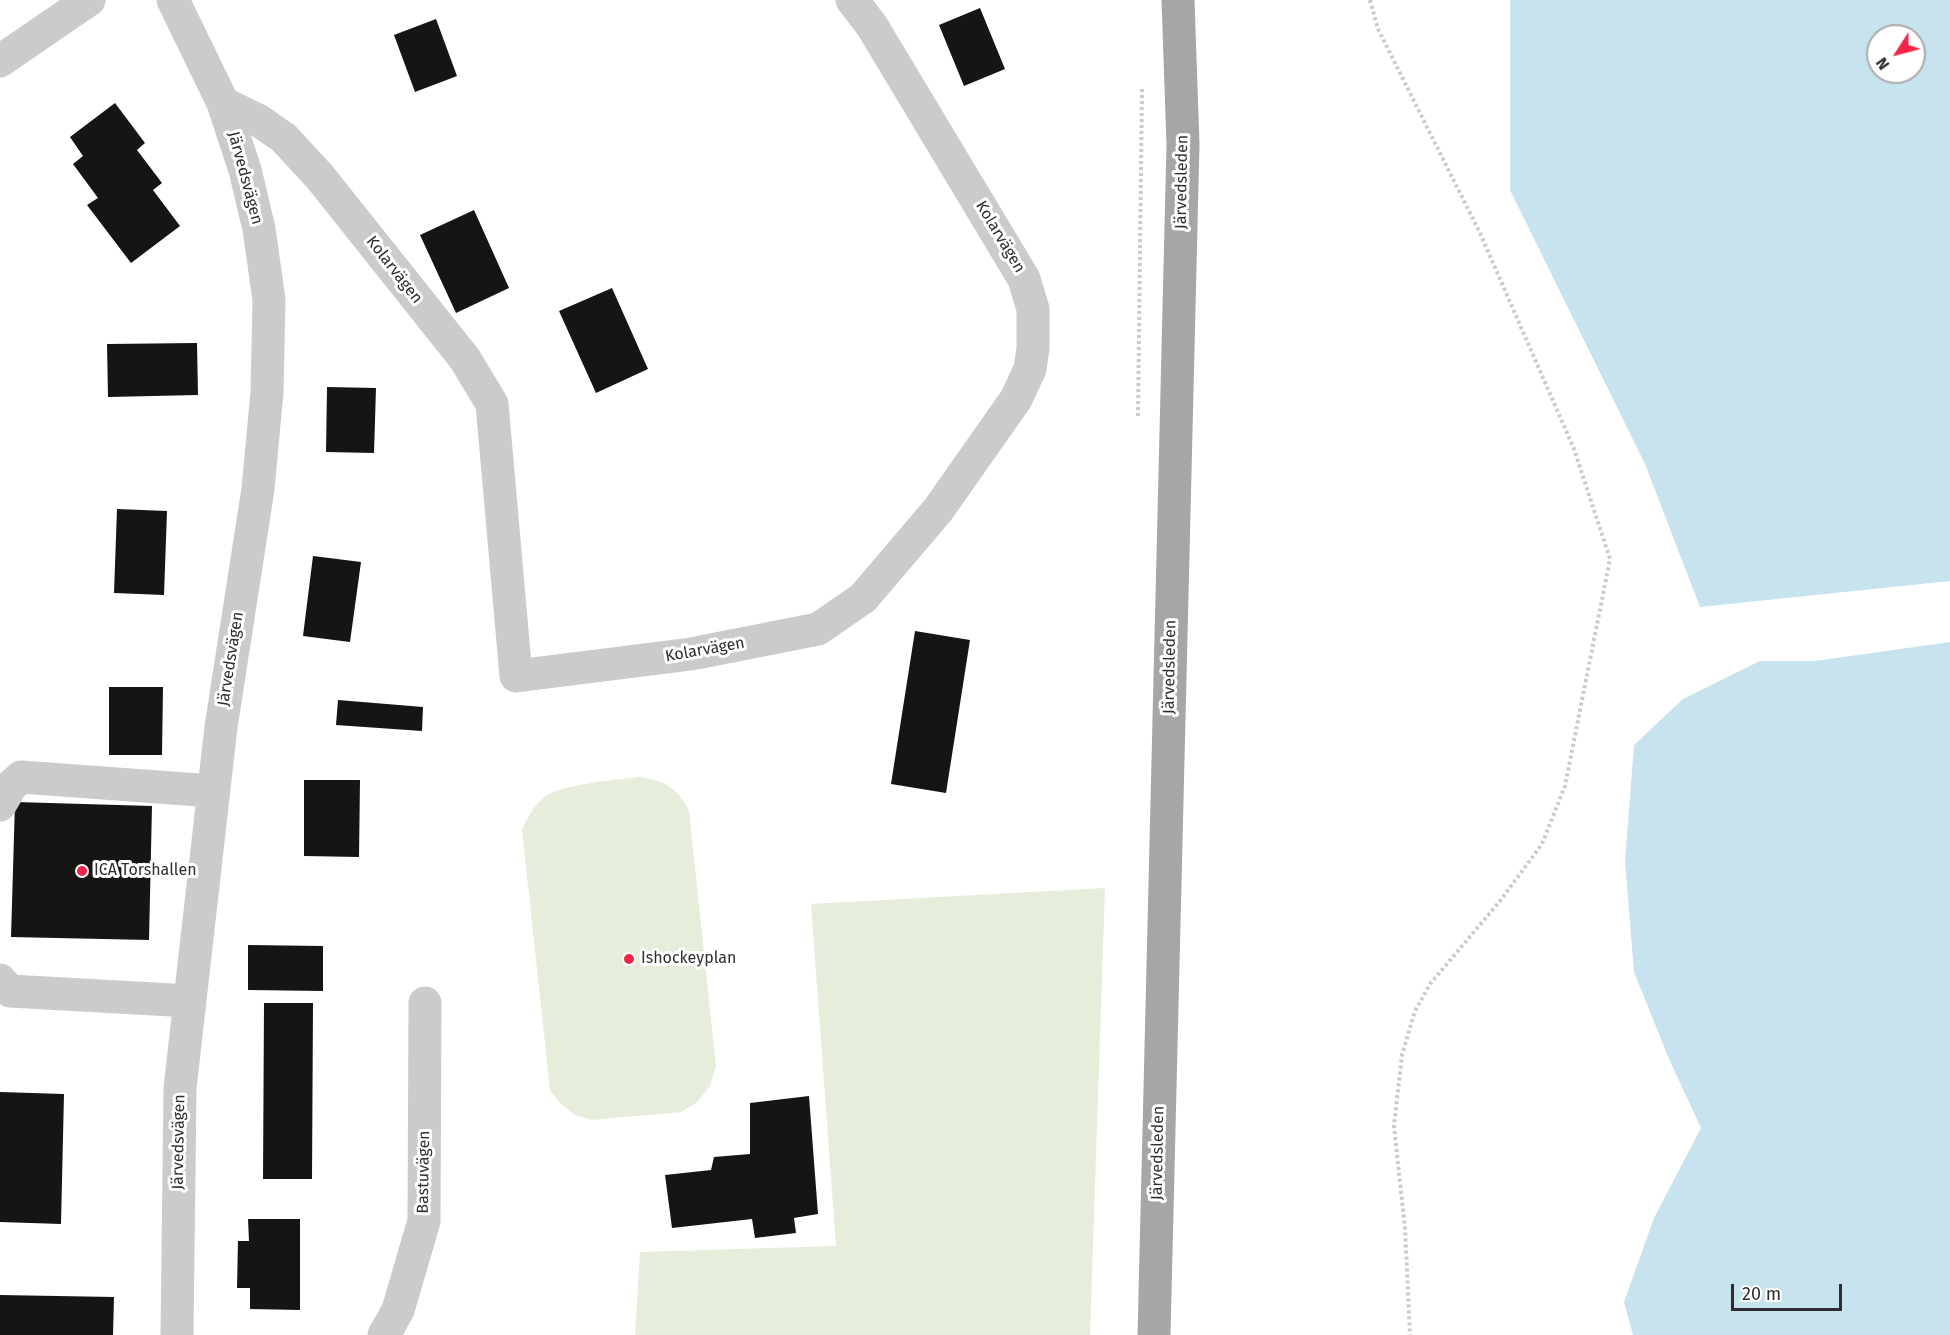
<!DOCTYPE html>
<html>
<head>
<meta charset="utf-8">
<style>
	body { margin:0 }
	#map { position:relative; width:1950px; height:1335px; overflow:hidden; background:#fff; font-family:"Fira Sans",sans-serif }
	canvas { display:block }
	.north { position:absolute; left:1866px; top:24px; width:60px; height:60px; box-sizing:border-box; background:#fff; border:2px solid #ababab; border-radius:50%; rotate:234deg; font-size:16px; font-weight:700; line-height:24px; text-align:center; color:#2e2e2e }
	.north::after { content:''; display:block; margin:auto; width:21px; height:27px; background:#f22448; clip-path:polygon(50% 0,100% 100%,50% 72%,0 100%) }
	.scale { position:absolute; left:1731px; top:1284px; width:111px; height:27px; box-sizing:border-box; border:3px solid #2e2e2e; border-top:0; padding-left:8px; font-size:18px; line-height:21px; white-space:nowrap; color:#2e2e2e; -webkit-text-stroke:4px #fff; paint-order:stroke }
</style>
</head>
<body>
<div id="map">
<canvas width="1950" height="1335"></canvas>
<div class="north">N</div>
<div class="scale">20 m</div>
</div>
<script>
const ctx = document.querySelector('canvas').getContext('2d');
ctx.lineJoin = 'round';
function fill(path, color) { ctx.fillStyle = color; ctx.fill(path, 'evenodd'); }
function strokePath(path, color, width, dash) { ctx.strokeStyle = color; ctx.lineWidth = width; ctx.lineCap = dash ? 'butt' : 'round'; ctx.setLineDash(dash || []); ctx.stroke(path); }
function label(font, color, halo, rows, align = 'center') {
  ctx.font = font + ' "Fira Sans",sans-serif'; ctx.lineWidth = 6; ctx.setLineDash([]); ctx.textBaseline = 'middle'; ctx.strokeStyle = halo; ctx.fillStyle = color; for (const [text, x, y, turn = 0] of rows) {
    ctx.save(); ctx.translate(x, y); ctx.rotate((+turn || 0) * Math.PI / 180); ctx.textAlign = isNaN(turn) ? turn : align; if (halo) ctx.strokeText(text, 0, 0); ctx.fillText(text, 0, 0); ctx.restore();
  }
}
const green = new Path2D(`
	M640,777C666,781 677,788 689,811L716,1066L710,1086L696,1103L681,1112L592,1120L575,1115L560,1103L550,1090L522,830C527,819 533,806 543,798C560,784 616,780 640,777Z
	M1105,888L1090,1335H635L640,1252L836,1246L811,904Z`);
const water = new Path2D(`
	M1510,0H1950V581L1700,607L1645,464L1510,190ZM1878,36H1914V72H1878Z
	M1950,642V1335H1633L1624,1302L1654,1218L1701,1128L1669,1059L1634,972L1625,861L1634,745L1683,699L1760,661H1815Z`);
const building = new Path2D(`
	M980,8L1005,69L964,86L939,25Z
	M436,19L457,76L415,92L394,35Z
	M115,103L145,143L137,150L162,183L153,190L180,226L131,263L87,205L98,198L73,164L83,156L70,137Z
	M474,210L509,288L456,313L420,235Z
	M612,288L648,369L596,393L559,311Z
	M197,343L198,395L108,397L107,344Z
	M327,387L376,388L374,453L326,452Z
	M117,509L167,511L164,595L114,593Z
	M313,556L361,562L350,642L303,636Z
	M915,631L970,640L946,793L891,784Z
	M109,687H163L162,755H109Z
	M338,700L423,707L422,731L336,725Z
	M304,780H360L359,857L304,856Z
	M15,802L152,806L149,940L11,937Z
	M248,945L323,946V991L248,990Z
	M264,1003H313L312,1179H263Z
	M0,1092L64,1094L61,1224L0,1222Z
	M809,1096L818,1214L794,1218L796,1233L755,1238L752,1219L672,1228L665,1175L711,1170L714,1157L750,1154V1103Z
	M248,1219H300V1310L250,1309V1288H237L238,1241H249Z
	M0,1295L114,1297L113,1335H0Z`);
const path = new Path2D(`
	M1370,0L1378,29L1480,233L1574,449L1610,559L1565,786L1542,844L1500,901L1430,984L1415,1011L1402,1055L1394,1126L1405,1228L1410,1335
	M1138,416L1142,88`);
const minor = new Path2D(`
	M173,0L223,103L245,170L259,229L269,300L267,392L258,489L221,727L180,1088L177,1335
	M0,61L89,0
	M223,103L258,120L284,138L320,177L465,359L492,404L516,676L691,654L818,629L863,598L938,510L1016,399L1030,369L1033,348V309L1024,279L872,26L852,0
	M0,805L11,786L21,777L213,791
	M0,980L10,991L190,1001
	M384,1335L398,1310L424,1221L425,1003`);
const major = new Path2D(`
	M1154,1335L1183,144L1178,0`);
const markers = [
	[82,871,6,"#f22448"],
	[629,959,6,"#f22448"]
];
const streetNames = [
	["Järvedsvägen",245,178,75],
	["Järvedsleden",1182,182,-89],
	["Kolarvägen",1000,237,59],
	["Kolarvägen",394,270,52],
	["Kolarvägen",705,650,-10],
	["Järvedsvägen",231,659,-81],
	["Järvedsleden",1170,667,-89],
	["Järvedsvägen",179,1142,-89],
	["Järvedsleden",1158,1153,-89],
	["Bastuvägen",424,1172,-89]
];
const poiNames = [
	["ICA Torshallen",94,871],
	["Ishockeyplan",641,959]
];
fill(green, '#e6eddb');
fill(water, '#c6e3ee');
fill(building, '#151515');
strokePath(path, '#cbcbcb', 4, [3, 3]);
strokePath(minor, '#cbcbcb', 33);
strokePath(major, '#a6a6a6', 33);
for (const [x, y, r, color] of markers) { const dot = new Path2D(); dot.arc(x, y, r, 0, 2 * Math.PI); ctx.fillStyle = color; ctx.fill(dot); strokePath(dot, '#fff', 2); }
label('16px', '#2e2e2e', '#fff', streetNames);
label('16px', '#2e2e2e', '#fff', poiNames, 'left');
</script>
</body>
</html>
